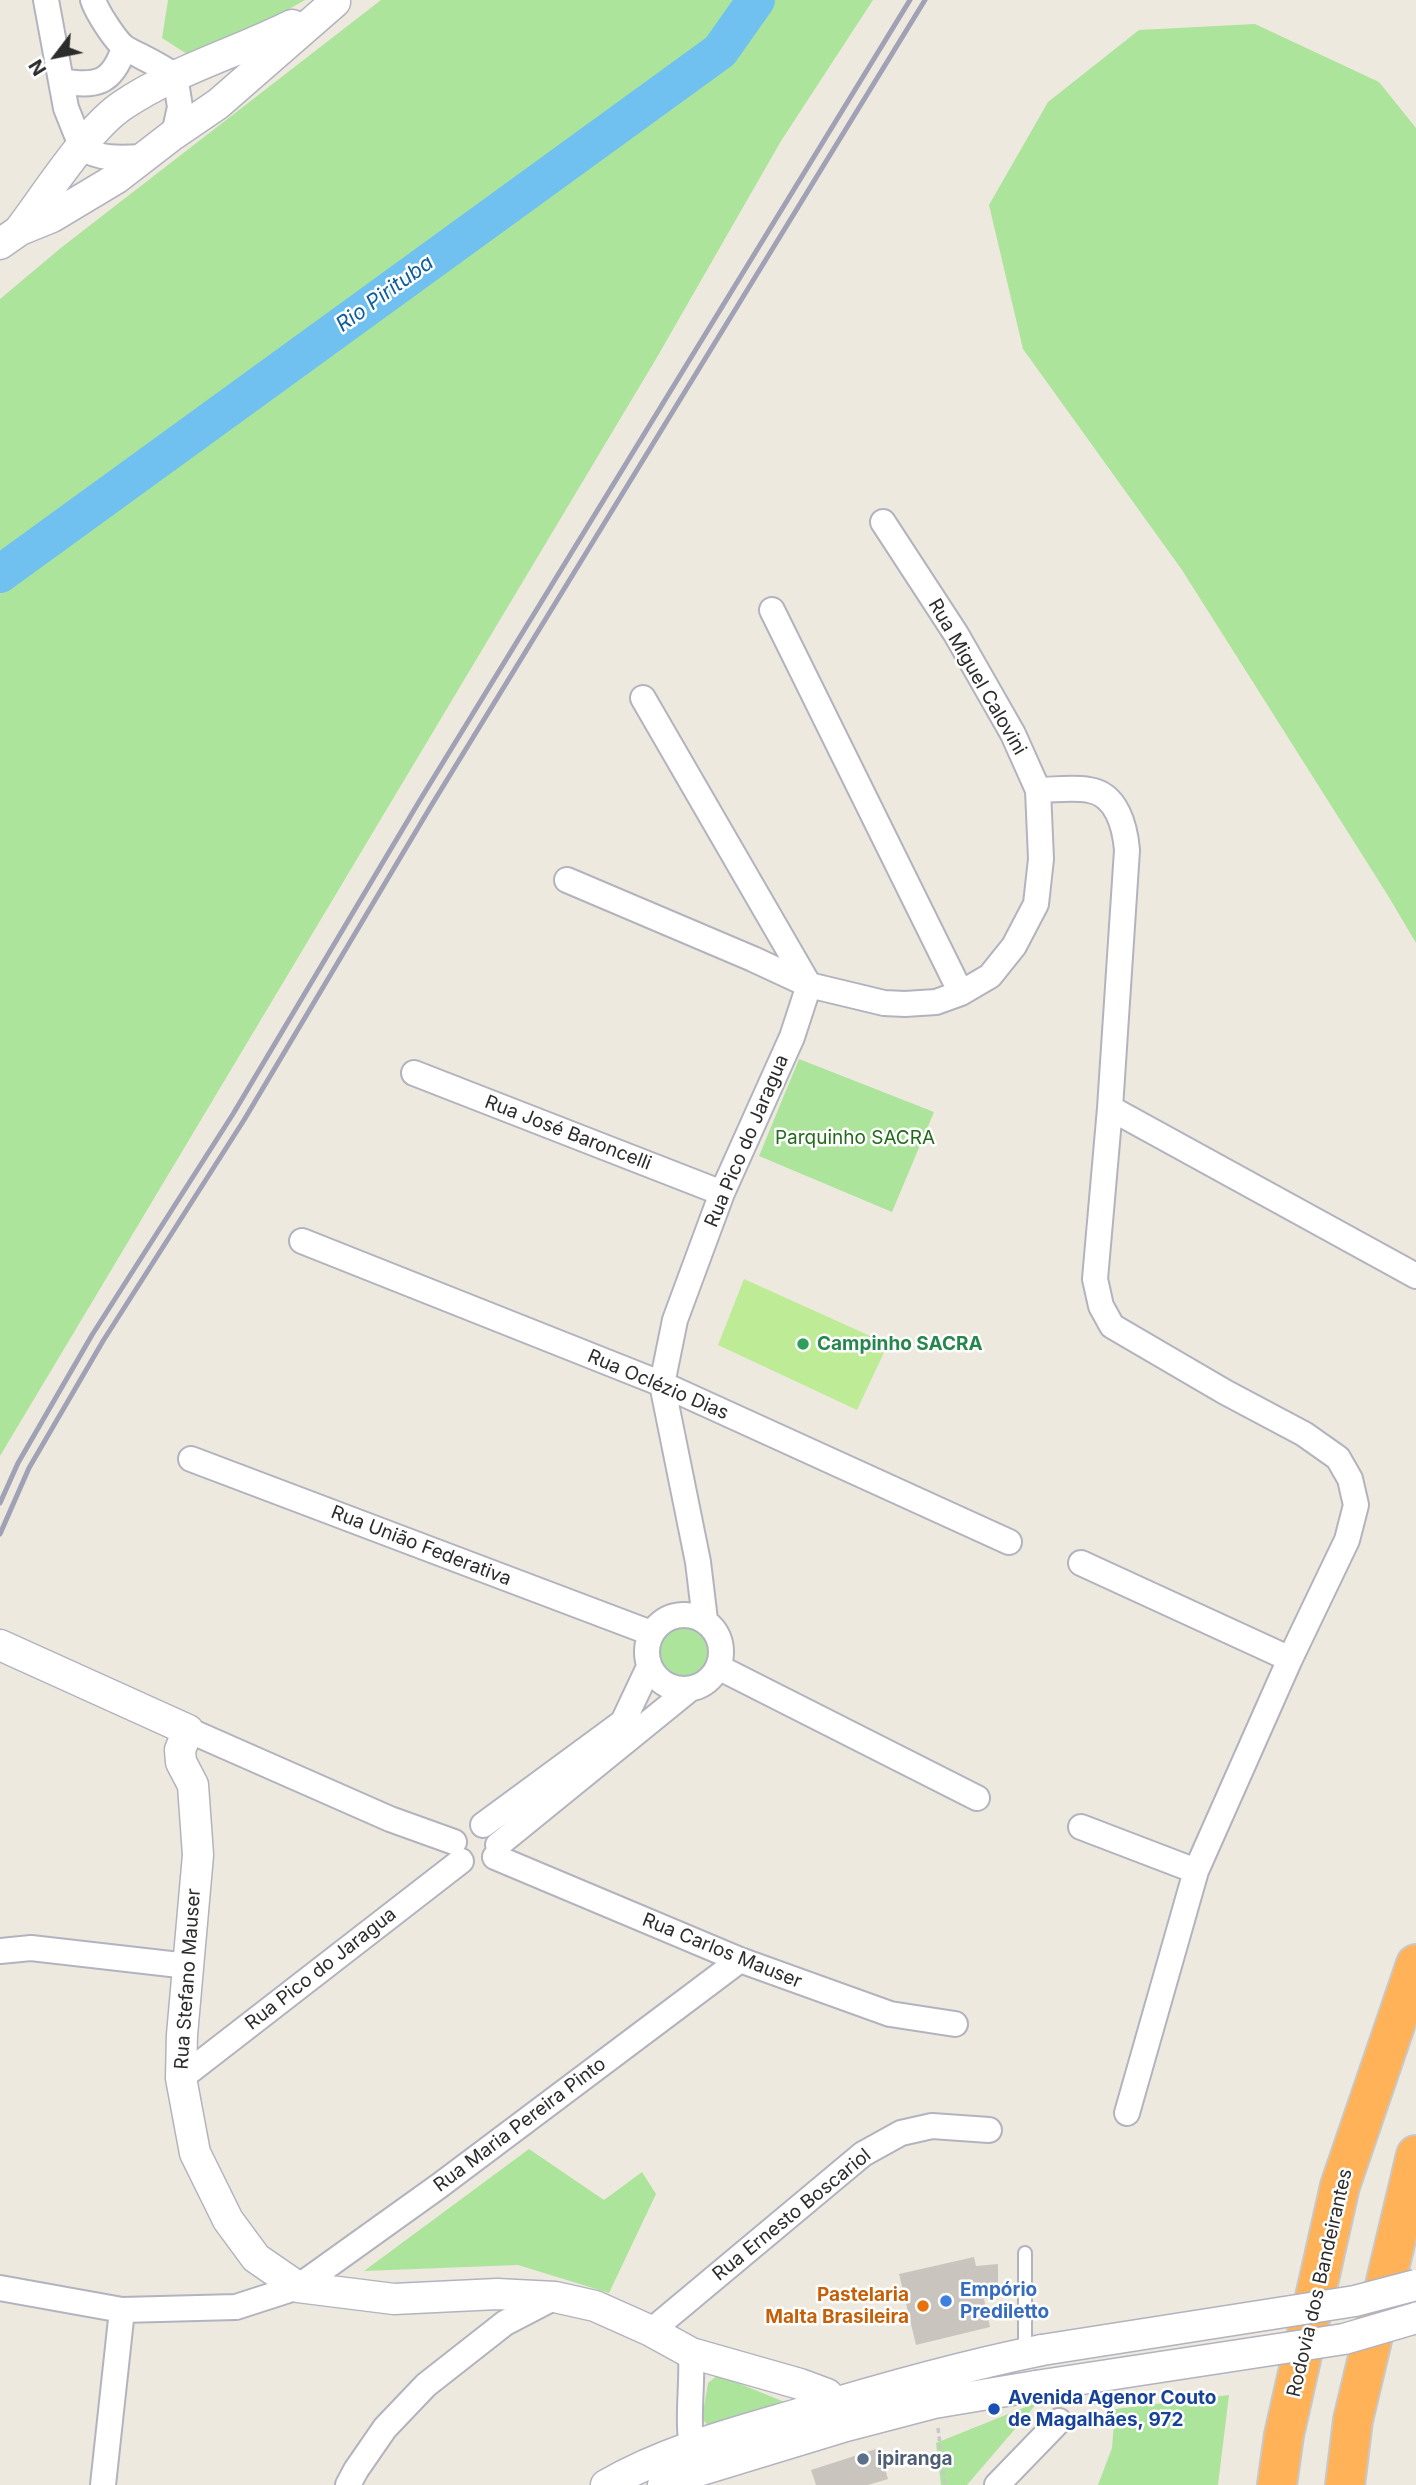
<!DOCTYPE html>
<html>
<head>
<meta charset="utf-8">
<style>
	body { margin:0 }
	#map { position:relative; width:1416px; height:2485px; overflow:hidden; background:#eee9de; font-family:Inter,sans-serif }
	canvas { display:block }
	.north { position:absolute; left:21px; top:21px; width:70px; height:70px; -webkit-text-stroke:5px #fff; paint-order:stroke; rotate:238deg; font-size:19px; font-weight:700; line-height:28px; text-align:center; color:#2c2c2c }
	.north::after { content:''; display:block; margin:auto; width:24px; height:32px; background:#2c2c2c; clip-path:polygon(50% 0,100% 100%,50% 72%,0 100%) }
</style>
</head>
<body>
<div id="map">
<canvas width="1416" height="2485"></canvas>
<div class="north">N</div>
</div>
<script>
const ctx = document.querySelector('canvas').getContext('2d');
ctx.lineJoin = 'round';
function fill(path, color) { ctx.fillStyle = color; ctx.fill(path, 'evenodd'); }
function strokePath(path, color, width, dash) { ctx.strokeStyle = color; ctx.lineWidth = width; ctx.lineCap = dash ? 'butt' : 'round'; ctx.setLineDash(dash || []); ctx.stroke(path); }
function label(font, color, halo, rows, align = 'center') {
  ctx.font = font + ' Inter,sans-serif'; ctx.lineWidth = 5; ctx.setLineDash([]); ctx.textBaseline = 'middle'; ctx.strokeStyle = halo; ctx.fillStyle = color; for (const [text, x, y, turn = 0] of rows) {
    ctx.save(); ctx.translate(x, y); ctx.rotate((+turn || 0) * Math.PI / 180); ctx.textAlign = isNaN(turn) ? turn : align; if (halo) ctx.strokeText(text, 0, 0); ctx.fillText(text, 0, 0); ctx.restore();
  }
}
const green = new Path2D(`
	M168,0H305L223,46L187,54L162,38Z
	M381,0H873L781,141L656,359L0,1456V299L62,247Z
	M1255,24L1379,82L1416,128V943L1387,894L1182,570L1023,349L989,205L1048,102L1139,30Z
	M799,1059L934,1112L892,1212L759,1156Z
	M653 1652a29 29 0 1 1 58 0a29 29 0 1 1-58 0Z
	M529,2149L604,2200L642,2172L656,2194L609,2293L518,2265L364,2271Z
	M718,2375L792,2405L711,2428L702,2419L708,2383Z
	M1229,2395L1218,2485H1098L1112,2448L1115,2409Z
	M1038,2402L967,2485H941L936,2443Z`);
const pitch = new Path2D(`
	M744,1279L888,1344L857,1410L718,1345Z`);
const river = new Path2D(`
	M0,574L720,51L756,0`);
const building = new Path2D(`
	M974,2257L976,2266L998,2264V2298L984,2299L990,2327L916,2345L899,2274Z
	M879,2448L888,2479L868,2485H816L811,2470Z`);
const path = new Path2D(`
	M938,2428L945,2485`);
const service = new Path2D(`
	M1025,2253V2353`);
const minor = new Path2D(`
	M46,0L66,108L82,148C101,160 122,158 144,157
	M93,0C97,12 117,44 127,49C144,58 160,65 175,76L180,107L174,134
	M61,81C96,87 112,84 124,48
	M772,610L961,993
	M643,698L809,985L792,1037L722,1193L675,1320L662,1384L698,1562L705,1620
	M1038,790C1054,790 1073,787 1089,790C1117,794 1125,827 1127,850L1110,1108L1095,1279L1101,1306L1112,1326L1225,1392L1304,1434L1338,1458L1350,1479L1356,1505L1347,1540L1290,1659L1196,1871L1127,2113
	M567,880L753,959L809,985L884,1003L905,1004L936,1002L961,993L990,976L1014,946L1036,904L1041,859L1038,790L1013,734L956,634L883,522
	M414,1073L722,1193
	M1110,1108L1416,1276
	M302,1241L662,1384L1009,1542
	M191,1459L651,1633
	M1081,1563L1290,1659
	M647 1652a37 37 0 1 1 74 0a37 37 0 1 1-74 0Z
	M718,1667L977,1798
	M188,1730L390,1819L454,1842
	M483,1825L623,1722L649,1667
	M1081,1827L1196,1871
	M498,1845L690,1689
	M495,1857L740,1960L890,2014L955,2024
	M0,1951L31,1948L188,1966
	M181,2078L461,1861
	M0,2288L122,2310L236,2307L298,2287L439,2186L740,1960
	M651,2331L863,2154L901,2133L932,2126L989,2130
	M691,2353C693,2392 685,2424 695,2463
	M103,2485L122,2310
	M348,2485L356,2470L385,2428L426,2385L505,2323L555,2297
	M997,2485L1059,2421`);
const tertiary = new Path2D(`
	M20,229C46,195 88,128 123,105C175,70 236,53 292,25
	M0,244L20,230L52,217L117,178L174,134L218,104L335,2
	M0,1645L188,1730L180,1750L181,1762L193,1785L198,1855L182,2035L181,2078L195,2153L228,2220L256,2258L298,2287L394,2299L497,2294L555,2297L595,2306L651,2331L691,2353L800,2384L827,2394L835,2403L846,2426
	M606,2485C665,2451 730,2434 795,2415C877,2390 958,2367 1042,2350
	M663,2485L698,2471L846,2426L934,2403L1036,2386`);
const motorway = new Path2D(`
	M1277,2485L1284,2435L1340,2186L1416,1964
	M1345,2485L1353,2420L1416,2155`);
const rail = new Path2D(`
	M0,1503L18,1463L92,1335L233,1114L420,800L910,0
	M0,1534L29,1468L103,1341L244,1120L431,806L925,0`);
const tertiaryBridge = new Path2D(`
	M1042,2350L1355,2301L1416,2285
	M1036,2386L1344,2339L1416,2318`);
const markers = [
	[803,1344,7,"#2e9e5b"],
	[946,2301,7,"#3f7fe0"],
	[923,2306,7,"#e8710a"],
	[994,2409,7,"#1a4fb4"],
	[863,2459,7,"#5c6f8a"]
];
const streetNames = [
	["Rua Miguel Calovini",977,677,60],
	["Rua José Baroncelli",568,1133,21],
	["Rua Pico do Jaragua",747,1141,-67],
	["Rua Oclézio Dias",658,1385,23],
	["Rua União Federativa",421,1546,21],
	["Rua Carlos Mauser",722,1951,22],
	["Rua Pico do Jaragua",321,1969,-38],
	["Rua Stefano Mauser",188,1979,-86],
	["Rua Maria Pereira Pinto",520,2125,-37],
	["Rua Ernesto Boscariol",792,2215,-39],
	["Rodovia dos Bandeirantes",1320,2283,-77]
];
const parkNames = [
	["Parquinho SACRA",855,1138]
];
const leisureNames = [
	["Campinho SACRA",817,1344]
];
const shopNames = [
	["Empório",960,2290],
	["Prediletto",960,2312]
];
const foodNames = [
	["Pastelaria",909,2295],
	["Malta Brasileira",909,2317]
];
const transitNames = [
	["Avenida Agenor Couto",1008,2398],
	["de Magalhães, 972",1008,2420]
];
const serviceNames = [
	["ipiranga",877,2459]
];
const waterNames = [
	["Rio Pirituba",385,294,-36]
];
fill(green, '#ace49b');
fill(pitch, '#beeb96');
strokePath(river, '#71c1f0', 38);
fill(building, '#c9c5be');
strokePath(service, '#b2b3bf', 16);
strokePath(minor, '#b2b3bf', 28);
strokePath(tertiary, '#b2b3bf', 33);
strokePath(motorway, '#c8c8c8', 42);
strokePath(path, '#c8c8c8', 3.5, [5, 3.5]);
strokePath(service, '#fff', 12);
strokePath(minor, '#fff', 24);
strokePath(tertiary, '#fff', 30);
strokePath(motorway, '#ffb258', 38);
strokePath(rail, '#a1a1b6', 5);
strokePath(tertiaryBridge, '#b2b3bf', 33, []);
strokePath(tertiaryBridge, '#fff', 30);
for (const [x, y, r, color] of markers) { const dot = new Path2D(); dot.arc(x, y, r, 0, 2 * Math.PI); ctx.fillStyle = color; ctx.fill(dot); strokePath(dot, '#fff', 2.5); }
label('19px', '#2c2c2c', '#fff', streetNames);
label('19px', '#226b1a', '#fff', parkNames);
label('bold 19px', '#27864d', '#fff', leisureNames, 'left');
label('bold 19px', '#366cbe', '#fff', shopNames, 'left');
label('bold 19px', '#c56008', '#fff', foodNames, 'right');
label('bold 19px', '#164399', '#fff', transitNames, 'left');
label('bold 19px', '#4e5e75', '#fff', serviceNames, 'left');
label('italic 21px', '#0d5d9f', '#fff', waterNames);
</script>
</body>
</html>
